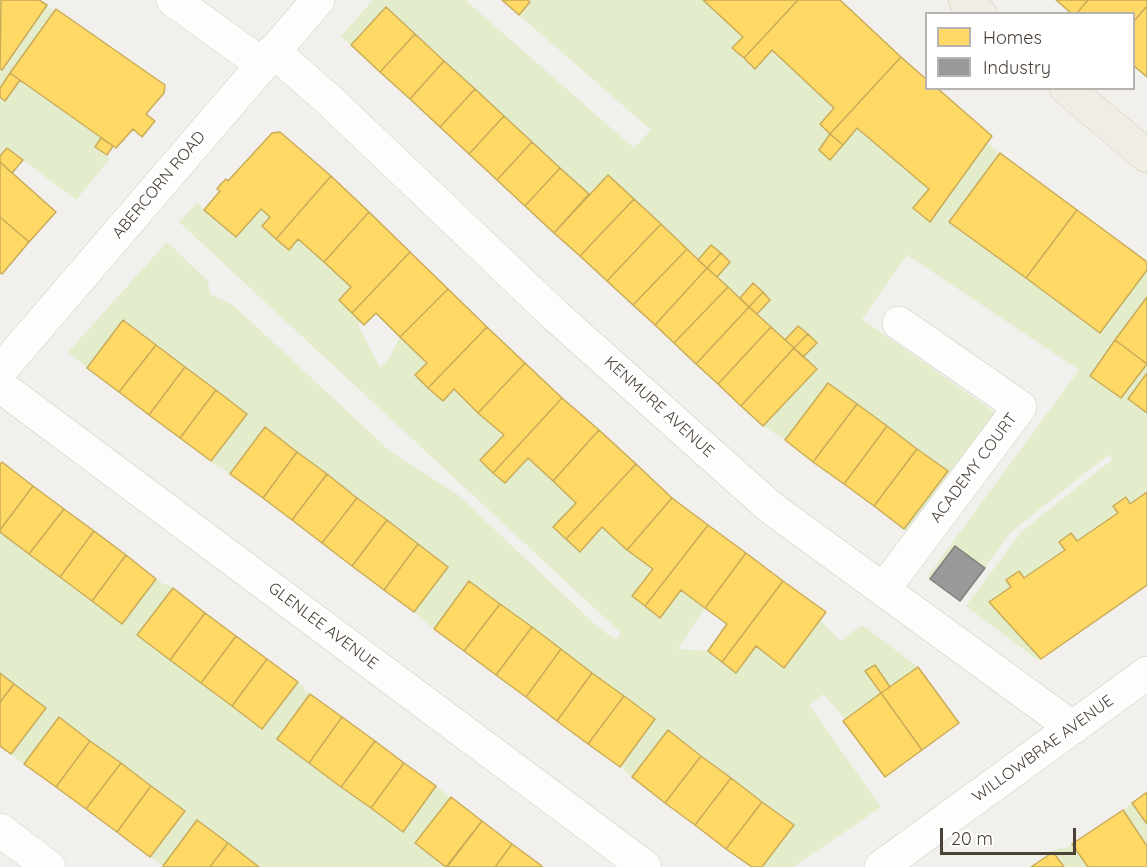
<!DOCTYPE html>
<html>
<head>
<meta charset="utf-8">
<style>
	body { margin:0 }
	#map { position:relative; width:1147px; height:867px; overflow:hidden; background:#f2f0ec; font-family:Quicksand,sans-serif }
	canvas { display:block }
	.legend { position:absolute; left:925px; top:12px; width:210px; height:78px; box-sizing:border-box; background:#fff; border:2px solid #b7b3af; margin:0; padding:8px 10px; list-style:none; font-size:18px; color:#4a4137 }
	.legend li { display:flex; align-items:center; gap:12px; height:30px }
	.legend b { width:30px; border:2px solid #b7b3af }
	.scale { position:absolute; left:940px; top:828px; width:136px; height:27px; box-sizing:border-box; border:3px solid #4a4137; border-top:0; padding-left:8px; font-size:18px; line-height:21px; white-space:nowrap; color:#4a4137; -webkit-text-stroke:4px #fff; paint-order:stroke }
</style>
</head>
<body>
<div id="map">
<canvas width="1147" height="867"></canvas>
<ul class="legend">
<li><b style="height:16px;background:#ffd966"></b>Homes</li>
<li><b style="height:16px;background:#999"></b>Industry</li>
</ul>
<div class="scale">20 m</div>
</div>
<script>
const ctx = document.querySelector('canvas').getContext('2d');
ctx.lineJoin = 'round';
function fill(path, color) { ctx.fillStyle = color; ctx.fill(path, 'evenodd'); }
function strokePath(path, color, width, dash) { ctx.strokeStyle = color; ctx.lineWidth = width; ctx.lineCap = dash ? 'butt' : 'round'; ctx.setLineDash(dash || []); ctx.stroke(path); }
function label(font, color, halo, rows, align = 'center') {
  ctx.font = font + ' Quicksand,sans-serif'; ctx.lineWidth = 6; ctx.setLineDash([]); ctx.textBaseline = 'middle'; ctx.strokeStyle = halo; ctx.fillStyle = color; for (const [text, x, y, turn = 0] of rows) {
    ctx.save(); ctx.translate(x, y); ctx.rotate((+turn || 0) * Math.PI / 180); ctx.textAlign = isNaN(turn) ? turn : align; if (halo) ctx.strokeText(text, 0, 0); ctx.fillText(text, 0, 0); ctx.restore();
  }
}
const green = new Path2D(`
	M373,0H465L634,148L651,130L519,15L530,2L527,0H703L743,37L733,48L755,69L772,50L834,108L820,124L830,134L819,150L831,160L857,128L929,189L913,208L930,222L987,143L1000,153L950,222L1100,333L1147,270V297L1090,376L1121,398L1147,364V373L1128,399L1147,413V492L1130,504L1126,498L1118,513L1077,541L1071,534L1059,541L1065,550L1024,578L1019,571L1006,580L1011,587L990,602L1041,659L1039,661L966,606L1022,531L1113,459L1108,455L1010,533L985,568L955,546L930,579L927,577L1079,370L907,255L862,319L997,414L909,533L904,529L947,471L828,383L785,440L763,426L816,369L803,357L817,343L798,326L785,340L757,314L770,300L753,284L740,298L717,277L730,262L711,245L698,260L608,175L589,194L387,8L351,45L341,36Z
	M47,5L54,11L0,88V72Z
	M20,80L101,138L95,147L110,159L76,200L7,148L0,156V97L5,100Z
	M197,203L236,237L261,209L270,217L262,227L288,250L298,239L351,287L339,301L361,322L358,325L380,368L389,358L400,337L427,363L415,375L443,401L454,389L504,435L480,461L505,483L528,458L576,503L553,527L579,552L602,527L627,550L653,569L632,597L660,618L681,590L705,608L678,649L708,651L736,673L756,646L784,668L820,620L840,641L862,625L918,667L890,687L875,665L881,693L845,719L823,694L809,705L881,807L793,867H762L793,825L668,730L632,777L620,767L655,719L469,581L434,629L414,612L448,567L266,428L230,474L221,467L220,469L211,461L246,415L124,320L87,368L68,352L167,242L208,281L210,294L233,305L391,452L457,494L599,628L616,640L621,633L179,222Z
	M0,532L122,624L156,579L165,585L167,584L173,588L137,636L262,728L298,682L305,688L304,689L310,694L277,739L402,832L436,786L450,797L415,843L446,867H259L198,820L163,866L150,857L184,810L60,718L24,764L11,754L46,708L0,673Z
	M1132,803L1147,824V846L1123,810Z
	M1072,844L1088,867H1064L1053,852L1061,847L1064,850Z`);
const homes = new Path2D(`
	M1,0H39L47,5L2,70L0,69Z
	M502,0H527L530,2L519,15Z
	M703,0H798L744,58L732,48L743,37Z
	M798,0H840L901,57L830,134L820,124L834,108L772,50L755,69L744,58Z
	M1056,0H1088L1076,14H1072Z
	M1088,0H1147V6L1134,21V14H1076Z
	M1147,6V77L1134,66V21Z
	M386,7L415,34L380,72L351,45Z
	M56,9L165,85L164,93L146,114L155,121L142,137L133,129L116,148L10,73Z
	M415,34L444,61L410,99L380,72Z
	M901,57L926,79V88H937L992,136L930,222L913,208L929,189L857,128L843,145L830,134Z
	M444,61L475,89L440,127L410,99Z
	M10,73L20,80L5,101L0,97V88Z
	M475,89L504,116L469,154L440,127Z
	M504,116L532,142L497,180L469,154Z
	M280,132L331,176L276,239L262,226L270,217L261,209L236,237L204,210L220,191L217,189L221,184L226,179L228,181L272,133Z
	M830,134L843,145L830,160L819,150Z
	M101,138L113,146L107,155L95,147Z
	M532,142L560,168L525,206L497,180Z
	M7,148L23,160L12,173L0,162V156Z
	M1000,153L1077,210L1026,278L949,222Z
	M0,162L56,212L29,242L0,217Z
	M560,168L589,194L554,233L525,206Z
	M608,175L634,199L580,256L554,233Z
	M331,176L369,212L324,262L298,239L289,250L276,239Z
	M634,199L661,224L607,281L580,256Z
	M1077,210L1147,262V270L1100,333L1026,278Z
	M369,212L410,252L352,313L339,300L351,287L324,262Z
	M0,217L29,242L2,274L0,273Z
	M661,224L687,249L633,305L607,281Z
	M711,245L721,253L707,268L698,260Z
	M687,249L707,268L655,325L633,305Z
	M410,252L448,289L400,337L376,313L364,325L352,313Z
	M721,253L730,262L717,277L707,268Z
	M707,268L728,287L674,343L655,325Z
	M753,283L763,292L749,307L740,298Z
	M728,287L749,307L696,364L674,343Z
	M448,289L487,327L428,388L415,375L427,363L400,337Z
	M763,292L770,300L757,314L749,307Z
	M1147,297V364L1115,340Z
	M749,307L771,327L718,384L696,364Z
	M123,320L156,345L119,392L87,368Z
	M798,326L808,334L794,348L785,340Z
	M487,327L525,363L478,413L454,389L443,401L428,388Z
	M771,327L794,348L741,406L718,384Z
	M808,334L817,343L803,357L794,348Z
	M1115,340L1147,364L1121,398L1090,376Z
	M156,345L185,367L149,415L119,392Z
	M794,348L817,369L763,426L741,406Z
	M525,363L562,398L493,473L480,460L504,435L478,413Z
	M185,367L216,390L180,438L149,415Z
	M1147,373V413L1128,399Z
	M828,383L857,404L813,462L785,440Z
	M216,390L247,414L211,461L180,438Z
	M562,398L599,430L553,481L528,458L505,483L493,473Z
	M857,404L887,426L844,484L813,462Z
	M887,426L917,449L874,506L844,484Z
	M265,427L297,452L263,498L230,474Z
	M599,430L636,464L566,539L553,527L576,503L553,481Z
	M917,449L948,471L904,529L874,506Z
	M297,452L327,474L292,520L263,498Z
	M2,462L33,486L0,530V464Z
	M636,464L672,498L627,550L602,527L580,552L566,539Z
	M327,474L357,498L322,543L292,520Z
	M33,486L64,509L29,554L0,532V530Z
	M1147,492V585L1041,659L989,602L1011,587L1006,580L1019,571L1024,578L1065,550L1059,542L1071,533L1077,541L1118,513L1113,506L1126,497L1130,504Z
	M357,498L387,520L352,566L322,543Z
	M672,498L708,525L645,606L632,596L653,569L627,550Z
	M64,509L94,531L60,577L29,554Z
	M387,520L418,544L384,590L352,566Z
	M708,525L746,553L705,608L681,590L660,618L645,606Z
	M94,531L126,555L92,601L60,577Z
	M418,544L448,567L414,612L384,590Z
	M746,553L783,581L722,662L708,651L727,624L705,608Z
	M126,555L156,579L122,624L92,601Z
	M469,581L500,604L464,651L434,629Z
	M783,581L826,612L784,668L756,646L736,673L722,662Z
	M173,588L205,613L170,660L137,635Z
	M500,604L532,627L496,675L464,651Z
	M205,613L236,636L201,683L170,660Z
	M532,627L561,649L526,697L496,675Z
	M236,636L267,659L232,706L201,683Z
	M561,649L592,673L557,721L526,697Z
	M267,659L298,682L262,729L232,706Z
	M875,665L890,687L881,693L865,671Z
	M918,667L959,723L922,750L881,693Z
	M0,673L14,684L0,702Z
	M592,673L624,696L588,744L557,721Z
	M14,684L46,708L11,754L0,746V702Z
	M881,693L922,750L885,777L843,721Z
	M310,694L342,717L309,763L277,739Z
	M624,696L655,719L620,767L588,744Z
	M59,717L90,741L56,787L24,764Z
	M342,717L375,741L341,787L309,763Z
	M668,730L701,756L665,803L632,777Z
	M90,741L121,763L86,809L56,787Z
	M375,741L404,763L371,808L341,787Z
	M701,756L731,778L695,825L665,803Z
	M121,763L151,786L117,832L86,809Z
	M404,763L436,786L403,832L371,808Z
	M731,778L762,802L726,849L695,825Z
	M151,786L185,811L150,857L117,832Z
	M1147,792V824L1132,803Z
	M451,797L482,821L446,867L415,843Z
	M762,802L794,825L762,867H752L726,849Z
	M1123,810L1147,846V867H1088L1072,844Z
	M197,820L228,843L210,867H164L163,866Z
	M482,821L512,844L495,867H447Z
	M228,843L259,867H210Z
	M512,844L542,866V867H495Z
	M1053,852L1064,867H1031Z`);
const industry = new Path2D(`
	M955,546L985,568L960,601L930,579Z`);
const street = new Path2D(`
	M173,0L262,64
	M273,51L329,100L556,316L770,507L1073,728
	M0,371L318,0
	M0,386L645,867
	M884,589L1020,407L899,323
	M0,830L49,867
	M881,867L1147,673`);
const primary = new Path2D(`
	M965,0L980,14
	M1066,88L1147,156`);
const streetNames = [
	["ABERCORN ROAD",159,185,-50],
	["KENMURE AVENUE",659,407,42],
	["ACADEMY COURT",974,468,-53],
	["GLENLEE AVENUE",323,626,37],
	["WILLOWBRAE AVENUE",1043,749,-36]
];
fill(green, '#e3edcb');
fill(homes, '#ffd966');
strokePath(homes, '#c9ab58', 1.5);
fill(industry, '#999');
strokePath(industry, '#817f7c', 1.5);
strokePath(street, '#cecbc6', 34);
strokePath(primary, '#d5cbb8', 34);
strokePath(street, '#fdfdfc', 33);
strokePath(primary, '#f2ede4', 33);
label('16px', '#4a4137', '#fff', streetNames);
</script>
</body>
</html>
